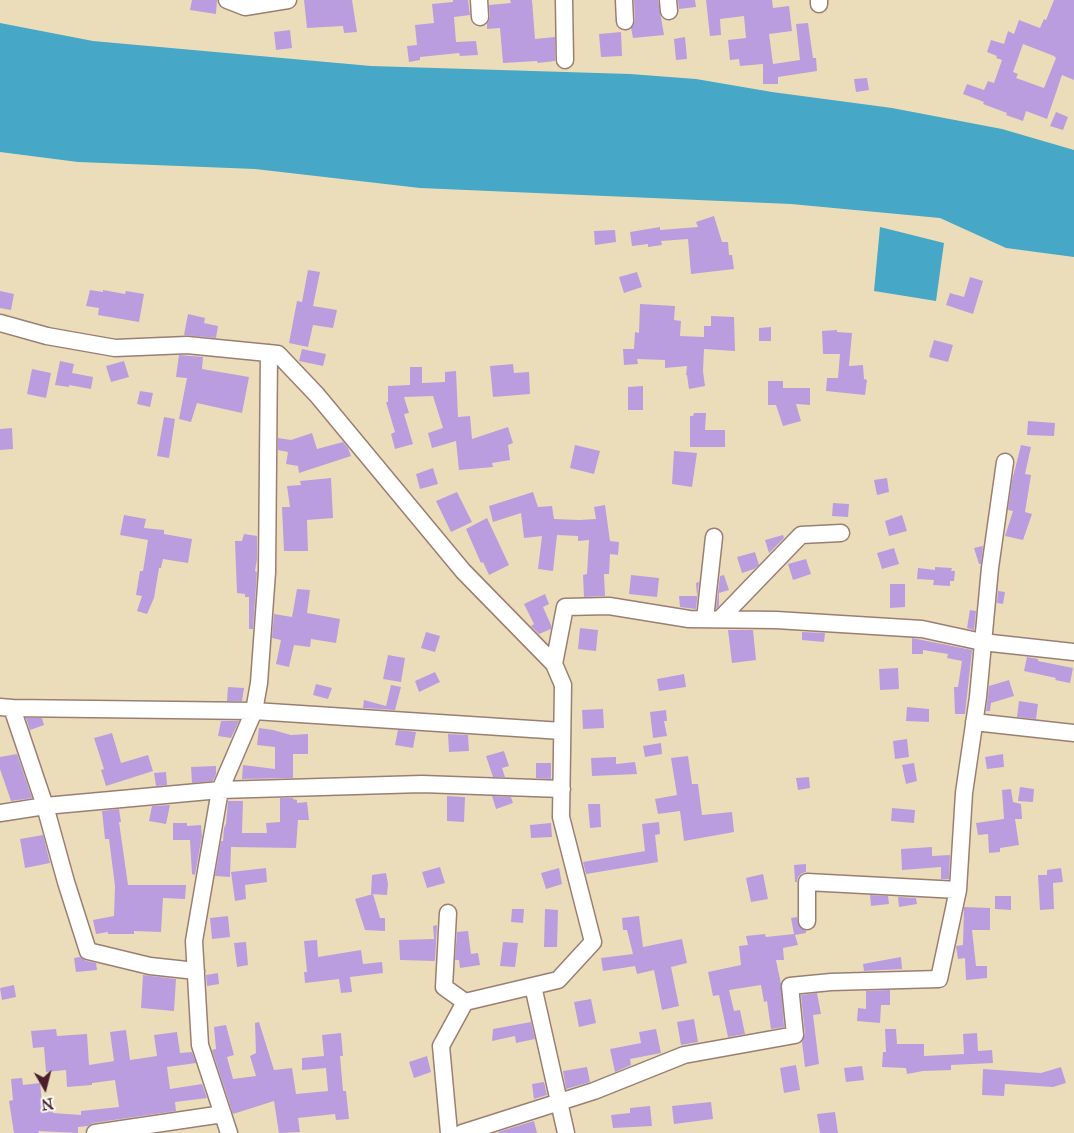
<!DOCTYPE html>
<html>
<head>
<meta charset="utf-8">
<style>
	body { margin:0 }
	#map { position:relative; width:1074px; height:1133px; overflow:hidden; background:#ecddba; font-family:"IM FELL Great Primer",serif }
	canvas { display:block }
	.north { position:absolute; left:20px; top:1063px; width:50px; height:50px; -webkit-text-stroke:4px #fdfcf7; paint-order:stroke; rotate:172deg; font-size:14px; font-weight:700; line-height:20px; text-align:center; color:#4a1f2b }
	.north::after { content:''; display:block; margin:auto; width:18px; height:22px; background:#4a1f2b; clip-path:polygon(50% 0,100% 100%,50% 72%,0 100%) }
</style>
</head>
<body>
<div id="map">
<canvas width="1074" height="1133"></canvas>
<div class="north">N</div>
</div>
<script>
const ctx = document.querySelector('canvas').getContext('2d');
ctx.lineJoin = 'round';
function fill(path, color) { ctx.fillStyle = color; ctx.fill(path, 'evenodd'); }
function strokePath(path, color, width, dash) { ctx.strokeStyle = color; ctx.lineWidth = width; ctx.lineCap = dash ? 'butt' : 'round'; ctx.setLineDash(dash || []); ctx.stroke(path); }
const water = new Path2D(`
	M0,23L93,41L371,66L630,74L696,79L772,92L892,108L1002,129L1074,150V257L1006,248L940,218L791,204L420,188L255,169L78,162L0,152Z
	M880,227L944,243L936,301L874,291Z`);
const building = new Path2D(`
	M192,0H217L216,14L190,10Z
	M304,0H352L357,32L344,33L343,26L307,28Z
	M453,0H468L470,15L454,17L456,42L476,41L478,55L460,56L459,53L420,57V60L409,62L407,46L417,45L415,25L434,23L432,4L453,2Z
	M510,0H532L535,39L555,37V61L538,63L537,61L503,63L500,28L487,29V24L490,17L489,5L511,3Z
	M634,0H658L664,35L633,38L631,28L635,21Z
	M678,0H695L696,7L679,9Z
	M706,0H772L773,8L789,6L792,31L769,34L773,64L800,60L796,24L808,23L813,58H816L817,71L778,77V84H763V64L740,66L739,59L730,60L728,40L746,38L744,16L720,19L721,35L710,36Z
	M1054,0H1074V80L1062,75L1047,119L1026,111L1023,121L1006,115L1007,113L983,104L984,102L963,94L967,84L984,90L988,81L994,83L1002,60L996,58L997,56L987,52L991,40L1004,44L1008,31L1014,34L1019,20L1040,28L1044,19L1046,20ZM1023,44L1054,56L1056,58L1044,88L1016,78L1018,74L1013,72Z
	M290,30L292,48L276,50L274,32Z
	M621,32L622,56L601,57L599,34Z
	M685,37L687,59L676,60L674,39Z
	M867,78L869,90L856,92L854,79Z
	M1056,112L1068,117L1063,130L1050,126Z
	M714,216L722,242H728L729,255H732L734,269L691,274L688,239L661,241L662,245L648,247V244L632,246L630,232L660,227V230L698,227L696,222Z
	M615,230L616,242L595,245L594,231Z
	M308,270L320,272L313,306L337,310L333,328L313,325L308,347L289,343L297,301L302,302Z
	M637,272L642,287L624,293L619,277Z
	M970,277L983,281L973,314L946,305L950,293L964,297Z
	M90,290L103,292V290L125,294L126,291L144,294L139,322L98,315L99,308L86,306Z
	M0,291L14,294L11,310L0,308Z
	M640,304L675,306L674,320L681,321L680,336L704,337V326H711V316L734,317L735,351L704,349L703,371L705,386L689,389L687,375H686L687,366L665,368V360L637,359L638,364L624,365L623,349H634L635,332L639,333Z
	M188,314L205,318L204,323L218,326L216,338L184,335Z
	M771,327V341H759V328Z
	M837,330V332L852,333L849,366L863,365L864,379L867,380L865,395L826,391L827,378H838L840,354H823L822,331Z
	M934,340L953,345L948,362L929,357Z
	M302,349L326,354L323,366L299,361Z
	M179,355L203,357L202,369L249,377L242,413L197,403L191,422L179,419L187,378L176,377Z
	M60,361L74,364L72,373L93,377L91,389L69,385V387L55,385Z
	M124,361L129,377L111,382L106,366Z
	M513,364L514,373L529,372L530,394L493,397L490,366Z
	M410,367H422V383L445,382V372L456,371L458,417L470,416L472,439L508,427L513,443L508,445L510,460L492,463L493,467L459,470L456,441L432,448L428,433L443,428L433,396L404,397L409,413L404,414L413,444L395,449L391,434L395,432L386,402H388V386L410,385Z
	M32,369L51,373L46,398L27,394Z
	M768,381H783V388H810V405L796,404L801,421L783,426L776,405H768Z
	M643,386V410H628V387Z
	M140,391L153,393L150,407L137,404Z
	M694,413H706L705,430H725V447H690V416H693Z
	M164,417L175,419L169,458L157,456Z
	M1028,421L1055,423L1054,436L1027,435Z
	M12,428L13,449L0,450V429Z
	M312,433L317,449L343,442L348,448L351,456L299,473L298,466L286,464L288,452L278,450V438L291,440Z
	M575,445L600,451L594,474L570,468Z
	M1021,445L1031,447L1025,474L1031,475L1025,512L1032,514L1023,540L1005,536L1013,511L1008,510L1012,481Z
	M674,451L697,453L692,487L672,484Z
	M433,468L438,484L420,489L416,474Z
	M331,478L333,518L307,520L308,551H284L282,507H290L287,486L301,485L300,481Z
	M887,478L889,492L877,495L874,480Z
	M457,492L472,522L451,532L436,501Z
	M533,492L538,507L552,506L554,519L579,520L596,519L594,507L605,505L610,541L619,542L618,555L610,554L609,574H604L605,596L584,597L583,575L587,574L589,540L578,541V536L557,535L553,571L538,569L542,536L524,538L521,513L493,522L489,506Z
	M833,503L849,504L848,517L832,516Z
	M124,515L146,519L144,528L164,530V534L192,539L188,563L163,559L161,568H159L154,598L147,614L137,611L142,596L136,595L140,571H143L148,540L120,535Z
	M902,515L907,531L889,536L885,521Z
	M487,518L509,565L489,575L483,562L481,563L466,529Z
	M244,534L257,536V559L255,571L257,572L253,629H249V597H245V594L237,593L235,541H242Z
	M783,535L784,538L769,553L765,540Z
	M983,546L981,564H979L974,548Z
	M894,548L899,564L882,569L877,553Z
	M755,552L759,565L754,569L742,573L737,557Z
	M806,559L811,574L793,580L788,564Z
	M935,567L952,568L951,571H955L954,581H950V586L933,585L934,580L917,579L918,568L935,570Z
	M631,575L659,578L657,597L629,594Z
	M724,575L729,590L719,593V606L716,609L720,576Z
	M699,582L696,609L680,607L679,596H697L696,583Z
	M890,584H905V607L890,608Z
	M297,589L310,590L307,613L340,619L336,643L311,639L310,647L294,645L289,667L276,664L281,640L272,638L274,614L292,617Z
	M998,591L1005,592L1003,604L997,603Z
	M545,594L549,604L543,607L551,625V629L539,634L531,626L534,624L524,604Z
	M970,610L976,611L974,630L967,628Z
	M580,628L598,630L596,651L578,649Z
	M728,630H753L756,660L732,663Z
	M426,632L440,636L435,652L421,648Z
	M802,632L825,633L824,642L802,640Z
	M912,638L972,650L965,714H955L954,687H958L962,661L947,658L948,654L923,650V654H912Z
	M388,655L405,658L401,682L383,679Z
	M1027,657L1038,659V661L1073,668L1070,683L1055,680L1056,678L1024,671Z
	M898,668L899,689L880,690L879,669Z
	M435,672L440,682L419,692L415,681Z
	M684,674L686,687L659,691L657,679Z
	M1009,680L1014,696L991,703L990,711H986L989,686Z
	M316,684L332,688L328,699L313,695Z
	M391,685L401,687L395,710L363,708L364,700L386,706Z
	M228,687L244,688L242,701H227Z
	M1019,701L1038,704L1036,719L1017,717Z
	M907,707L929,709V722L906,721Z
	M603,709L604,728L583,729L582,710Z
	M666,710L667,721H664L667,736L653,738L650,712Z
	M26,718H42L44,725L30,730Z
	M221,721H239L231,738L218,736Z
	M259,728L273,730L291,735L308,734V754H293V778L242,779L243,765L275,769V747L257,745Z
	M398,730L416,732L413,748L395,745Z
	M112,733L121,763L148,755L153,771L106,786L101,770L104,769L94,738Z
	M448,734L468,735L469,751L449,752Z
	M907,739L909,757L895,759L893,741Z
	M661,743L662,754L645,757L643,746Z
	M504,751L509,766L502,768L505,777H493L486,756Z
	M17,754L32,798L11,801L0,769V757Z
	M1003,754L1004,767L987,769L985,757Z
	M688,756L692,784H698L702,815L732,812L734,832L684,841L680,811L658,814L655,799L677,795L671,758Z
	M616,757V764L635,762L637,774L592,776L591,758Z
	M536,763H551V779L536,778Z
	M914,763L917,781L906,784L902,765Z
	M216,766V774L213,781L192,783L191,767Z
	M166,772L167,785L156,786L154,773Z
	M809,777L810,788L798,790L796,778Z
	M1020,787L1034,789L1033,802L1018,801Z
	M1011,789L1013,802L1021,804L1022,819H1015L1019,845L1000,848V852L989,853L988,834L978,835L976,823L1004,819L1002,790Z
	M447,796L465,797L464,822L447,821Z
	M492,796L511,797L513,803L496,809Z
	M280,798H293V799L297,800V803L307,802L309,820H298L296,848L231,847L230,877L215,876L221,841H223L224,828L226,824L228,801H243L242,833H267L266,823L280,822Z
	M588,804H600L601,827L590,828Z
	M170,805L166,824L149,821L152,806Z
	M892,808L915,810L914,823L891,821Z
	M119,809L121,822H119L128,885H186L185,899L163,898L161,932L134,931V934H108V932L96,934L93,920L114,916L115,886L109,839H105L102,811Z
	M659,822L660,834L655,835L658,862L586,874L583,862L645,851L642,824Z
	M173,823H187V826L201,825L202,836L195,875L192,874L190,840H173Z
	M551,823L552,837L531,838L530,825Z
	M43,835L50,863L25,868L20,839Z
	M932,847V856L950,855L949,879H941V867L902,870L901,849Z
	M806,864V872L802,873L798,877L797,882H795L794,865Z
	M440,867L445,883L427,888L422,872Z
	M266,868L267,882L245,885L246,899L235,901L231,872Z
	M559,868L562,884L546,889L541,873Z
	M1061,868L1063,882L1053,883L1054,909L1040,910L1038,875H1047V870Z
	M386,873L388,884L387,895L371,894L372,875Z
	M763,874L768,899L751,902L746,878Z
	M373,894L380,918H385V931L365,930L355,899Z
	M870,895L888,896L889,904L871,906Z
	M995,896H1011V910L995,909Z
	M898,897L916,898L917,904L899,907Z
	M964,907L990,908V930H972L976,966H987V978L966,980L965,958L958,959L956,946L963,945Z
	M512,909H524L523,923L511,922Z
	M545,909L558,910L557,947H544Z
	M228,916L230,937L212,939L210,918Z
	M639,916L643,947L682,939L687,963L671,967L679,1006L662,1010L654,970L637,974L635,966L603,971L601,958L633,954L627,930H623L622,918Z
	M797,917L799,926L806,931V933L795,935L798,945L783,948L784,960H776L781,984L784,1027L771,1029L767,1001L764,1002L761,985L729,990L734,1011L740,1010L745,1034L728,1037L719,995L713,996L708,972L741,965L739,946L748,945L746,936L765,934L766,937L794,934L791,918Z
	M437,925L435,961L400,960L399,940L434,939L433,926Z
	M468,931L471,954L478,953L480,965L460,968L459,960H455L457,932Z
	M317,940L318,957L361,950L363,964L382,962L383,973L350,977L352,992L341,993L339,979L305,983L304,972H307L304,941Z
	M246,942L248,965L237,967L234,943Z
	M503,942L518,943L515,967L500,966Z
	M80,957L86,961L96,963L97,970L76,972L74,958Z
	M901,957L902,969L864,971L863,964Z
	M218,973L219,984L207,986L206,975Z
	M143,975L176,979L174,1011L141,1008Z
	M14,985L16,997L2,1000L0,988Z
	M890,990V1005H881L880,1023L857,1021L858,1008L866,1009V991Z
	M817,993L821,1014L813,1015L819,1064L805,1067L802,1042L805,1034L801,995Z
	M591,999L596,1023L579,1027L574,1002Z
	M694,1019L698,1042L681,1045L677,1022Z
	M259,1022L274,1070L292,1068L296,1094L328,1091L326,1068L302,1070V1058L324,1056L322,1035L341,1033L343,1056H340L343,1091H346L349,1119L336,1120L335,1114L298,1118L300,1132L279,1133L274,1101L233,1114L212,1050L216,1049L214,1027L226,1025L234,1055L227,1057L233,1079L256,1076L250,1056L256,1053L255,1023Z
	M531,1022L535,1039L516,1043L515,1036L492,1041L493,1029Z
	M56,1029L57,1036L87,1034L89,1065L114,1061L110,1032L126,1030L130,1060L157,1056L154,1035L177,1032L180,1053L192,1052L196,1063L167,1067L170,1089L202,1084L207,1098L175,1102L176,1111L93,1123L88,1126L78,1127V1133L38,1131L39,1133H14L9,1101L13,1100L11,1079L22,1078L23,1085L40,1083L42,1102L51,1100L53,1113L81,1115V1111L119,1107L115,1080L92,1083V1085L67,1087L66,1070L46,1072L44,1047L33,1048L31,1031Z
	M656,1029L661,1053L630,1059L631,1065L615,1072L610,1049L641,1043L639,1032Z
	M885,1029H896L897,1044H924V1056L964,1054L963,1034L977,1033L978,1051L992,1050L993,1063L951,1065V1070L923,1071L907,1074L906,1068L882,1067L883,1052H886Z
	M427,1056L431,1072L414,1078L409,1062Z
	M796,1065L800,1090L784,1093L780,1068Z
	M862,1066L864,1080L846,1082L844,1068Z
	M587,1067L590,1082L566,1089L563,1071Z
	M1061,1067L1066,1083L1053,1087L1005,1084L1004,1096L982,1095L983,1069L1041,1073Z
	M544,1082L547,1095L534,1099L532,1084Z
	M711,1102L713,1119L674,1124L672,1106Z
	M650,1106L652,1126L613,1128L611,1115L630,1113V1108Z
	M835,1112L838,1133H820L817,1114Z
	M534,1121L537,1133H499L498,1132Z`);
const street = new Path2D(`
	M227,0L245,7L288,0
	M479,0L480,17
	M564,0L565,60
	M624,0L625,21
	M668,0L669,11
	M819,0V4
	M0,323L47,336L115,348L187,345L278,354L317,395L463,571L554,664L563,685L561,817L593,942L558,980L465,1002L441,1046L449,1133
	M705,619L714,537
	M720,619L801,535L841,533
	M554,664L565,607L609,606L689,619L776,620L922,629L982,642L1074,652
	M0,707L12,708L45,806L66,882L88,951L150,966L196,971
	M12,708L254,711L562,731
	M974,722L1074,733
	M0,813L45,806L220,790L422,784L562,789
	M448,913L444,987L465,1002
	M807,921V882L958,890
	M533,986L566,1133
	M95,1133L223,1114
	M229,1133L200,1045L194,941L220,790L254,711L259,683L267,572L269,353
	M462,1133L594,1091L684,1055L795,1035L790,986L831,982L939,979L958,890L964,793L978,697L990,568L1005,462`);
fill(water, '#47a7c6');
fill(building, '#ba9dde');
strokePath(street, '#9b7e72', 19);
strokePath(street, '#fff', 16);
</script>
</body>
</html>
